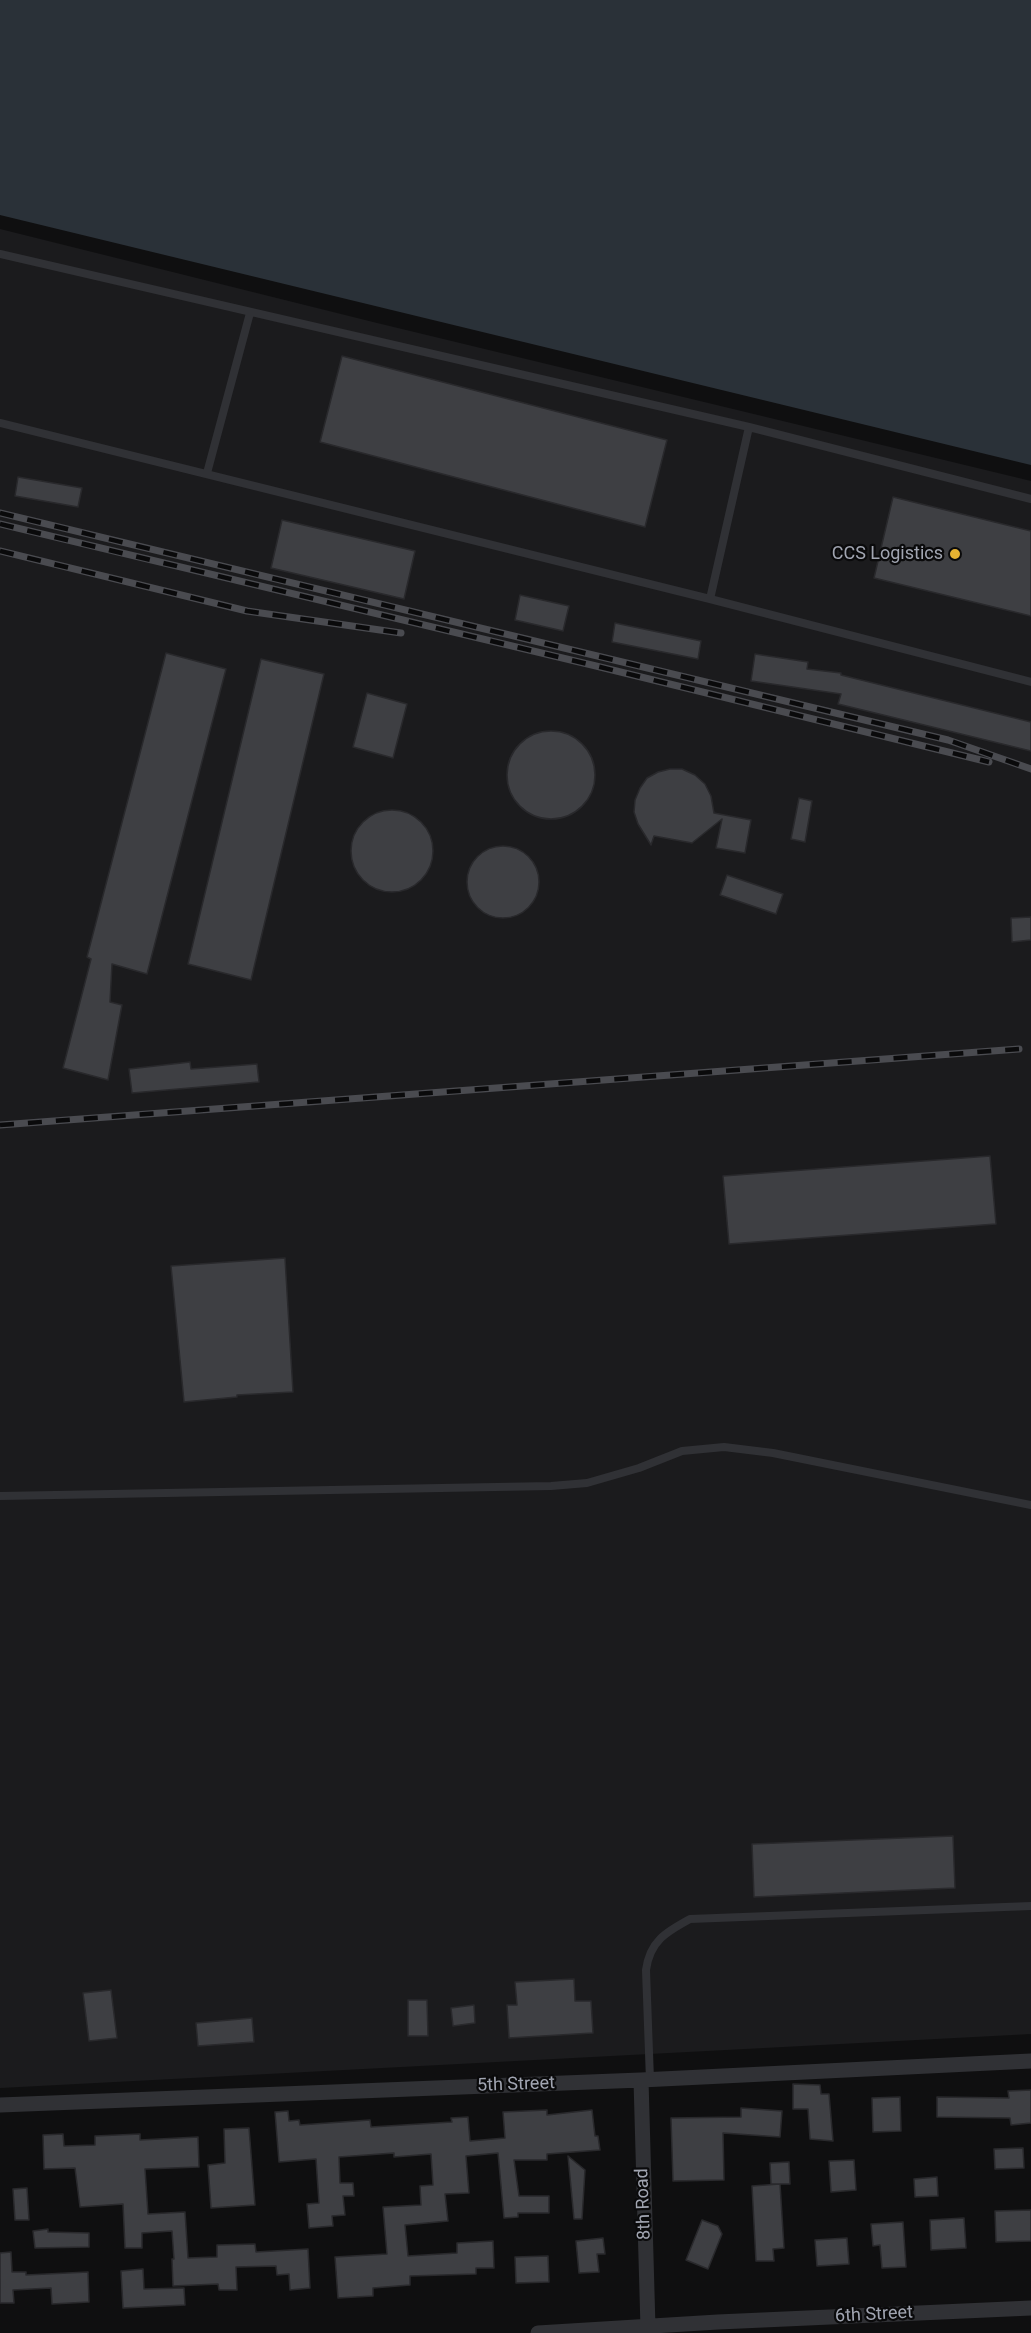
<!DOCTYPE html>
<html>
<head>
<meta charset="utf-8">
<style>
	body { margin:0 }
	canvas { display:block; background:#0f0f10 }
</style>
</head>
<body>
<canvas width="1031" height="2333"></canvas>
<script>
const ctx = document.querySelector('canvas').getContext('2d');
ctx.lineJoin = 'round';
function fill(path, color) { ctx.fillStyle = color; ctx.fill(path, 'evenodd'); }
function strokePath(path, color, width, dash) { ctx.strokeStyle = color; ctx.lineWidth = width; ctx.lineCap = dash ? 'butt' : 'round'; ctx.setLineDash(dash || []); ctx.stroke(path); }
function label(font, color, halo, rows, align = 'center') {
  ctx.font = font + ' Roboto,sans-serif'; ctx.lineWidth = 4.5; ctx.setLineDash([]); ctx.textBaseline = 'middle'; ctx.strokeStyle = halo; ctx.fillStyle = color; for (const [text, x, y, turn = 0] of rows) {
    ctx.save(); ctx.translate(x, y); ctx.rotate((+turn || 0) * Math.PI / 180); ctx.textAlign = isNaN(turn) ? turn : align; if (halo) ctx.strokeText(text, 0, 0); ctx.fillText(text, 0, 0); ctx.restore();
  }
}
const built = new Path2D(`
	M0,229L377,323L1031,481V2034L0,2088Z`);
const water = new Path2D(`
	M0,0H1031V465L0,215Z`);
const building = new Path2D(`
	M342,356L667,440L645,527L320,442Z
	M18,477L82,488L78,507L15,496Z
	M893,497L1031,531V616L874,578Z
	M282,520L415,551L404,599L271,568Z
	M520,595L569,606L563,631L515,620Z
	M615,623L701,641L698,659L612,642Z
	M166,653L226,669L147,974L112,964L110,1002L122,1005L108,1080L63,1068L91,959L87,957Z
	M755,654L808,662L807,669L841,673V675L1031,722V751L838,704L841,694L751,681Z
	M261,659L324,674L251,980L188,964Z
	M367,693L407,704L393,758L353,747Z
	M507 775a44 44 0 1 1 88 0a44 44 0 1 1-88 0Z
	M670,769H682L695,775L705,784L711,796L714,813L751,820L745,853L716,848L722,819L692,843L654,836L651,845L638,824L634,812L635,800L640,788L647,778L658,772Z
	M799,798L812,801L805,842L791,839Z
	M351 851a41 41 0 1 1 82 0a41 41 0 1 1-82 0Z
	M467 882a36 36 0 1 1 72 0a36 36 0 1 1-72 0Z
	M727,875L783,894L776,914L720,895Z
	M1031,917V940L1012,942L1011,918Z
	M190,1062L191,1069L257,1064L259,1082L132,1093L129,1069Z
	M990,1156L996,1224L729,1244L723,1176Z
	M285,1258L293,1392L237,1395V1397L184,1402L171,1266Z
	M953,1836L955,1888L754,1897L752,1844Z
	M574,1979L575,2001H591L593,2033L509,2038L507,2005H517L515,1982Z
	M111,1990L117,2038L89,2041L83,1993Z
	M408,2000H427L428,2036H408Z
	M474,2005L475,2023L453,2026L451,2008Z
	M252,2018L254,2042L198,2046L196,2023Z
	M793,2084L820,2085L821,2094H829L833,2141L810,2139L808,2109H793Z
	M1031,2090V2123L1011,2125L1010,2118L937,2117V2097L1009,2098L1008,2091Z
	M900,2097L901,2131L873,2132L872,2098Z
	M741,2108L782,2111L780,2137L723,2133L724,2180L673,2181L671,2118L741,2117Z
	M547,2110V2115L592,2110L595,2136H598L600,2150L547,2154V2160H514L519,2196H549V2213H518V2217L504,2218L498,2153L466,2156L469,2193L445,2194L448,2221L405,2225L408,2256L457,2253V2243L493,2241L494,2268H476V2274L410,2276V2285L373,2288V2296L338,2298L335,2257L387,2254L383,2207L421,2205L420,2186L433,2185L431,2154L394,2157V2153L339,2157L340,2183H353L354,2196H343L345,2215L332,2216L333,2226L309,2228L307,2204L319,2203L316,2159L279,2162L275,2112L288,2111L289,2121L299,2120L300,2125L370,2120L371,2127L452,2122L451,2118L468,2117L470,2141L505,2138L503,2112Z
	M249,2128L255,2205L211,2208L208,2165L225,2163L224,2129Z
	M63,2134L64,2146L95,2145V2136L140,2134V2140L198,2137L199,2167L145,2169L148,2214L185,2212L188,2258L217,2257V2245L255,2244L256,2252L308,2249L310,2288L290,2290L289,2274L277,2275L276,2266L236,2267L237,2290H219L218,2284L173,2286L172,2259H174L172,2231L142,2233V2248H125L123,2204L80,2207L75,2168L44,2169L43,2135Z
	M1023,2148L1024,2168L995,2169L994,2149Z
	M568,2156L585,2170L582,2219H574Z
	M854,2160L856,2190L831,2192L829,2161Z
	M789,2162L790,2184H771L770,2163Z
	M937,2177L938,2196L915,2197L914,2179Z
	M780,2184L784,2248L773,2249L774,2261H756L752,2186Z
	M27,2188L29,2220H15L13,2189Z
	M1031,2210V2241L996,2242L995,2211Z
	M964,2218L966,2248L931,2250L930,2220Z
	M702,2220L718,2226L722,2234L708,2269L686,2260Z
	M903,2222L906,2267L882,2268L880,2245L873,2246L871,2224Z
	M48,2229V2232L89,2233V2247L35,2248L33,2231Z
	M603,2238L605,2254H597L599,2272L579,2273L576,2241Z
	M847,2238L849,2264L817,2266L815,2240Z
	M11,2252L12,2272H26V2275L88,2272L89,2302L52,2304L51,2288L13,2290L14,2303H0V2253Z
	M548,2256L549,2282L516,2283L515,2257Z
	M143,2269L144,2289L184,2288L185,2305L123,2308L121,2271Z`);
const lane = new Path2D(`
	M0,254L749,427L1031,499
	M0,423L710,599L1031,682
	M207,473L250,313
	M710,599L749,427
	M0,1496L551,1486L587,1483L639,1468L682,1451L724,1447L773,1453L1031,1505
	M650,2080L646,1970C650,1941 666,1932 690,1919L1031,1906`);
const street = new Path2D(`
	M641,2080L648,2328
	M0,2105L641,2080L1031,2061
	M538,2333L718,2322L1031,2308`);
const rail = new Path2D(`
	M0,513L948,740L1031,769
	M0,524L596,666L989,762
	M0,551L247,611L401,633
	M0,1125L1019,1049`);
const markers = [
	[955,554,6,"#e6b232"]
];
const poiNames = [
	["CCS Logistics",943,554]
];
const streetNames = [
	["5th Street",516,2085,-2],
	["8th Road",644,2204,-92],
	["6th Street",874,2315,-3]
];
fill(built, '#1b1b1d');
fill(water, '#2a3138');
fill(building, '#3e3f43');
strokePath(building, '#29292c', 1.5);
strokePath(lane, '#303135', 8);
strokePath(street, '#303135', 15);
strokePath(rail, '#4a4b50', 7);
strokePath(rail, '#0a0a0b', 4.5, [14]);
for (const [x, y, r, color] of markers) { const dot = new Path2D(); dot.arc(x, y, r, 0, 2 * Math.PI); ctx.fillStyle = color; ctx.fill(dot); strokePath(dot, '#0a0a0b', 2); }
label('18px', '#a1a5b1', '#0a0a0b', poiNames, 'right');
label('18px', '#a1a5b1', '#0a0a0b', streetNames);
</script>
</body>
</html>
